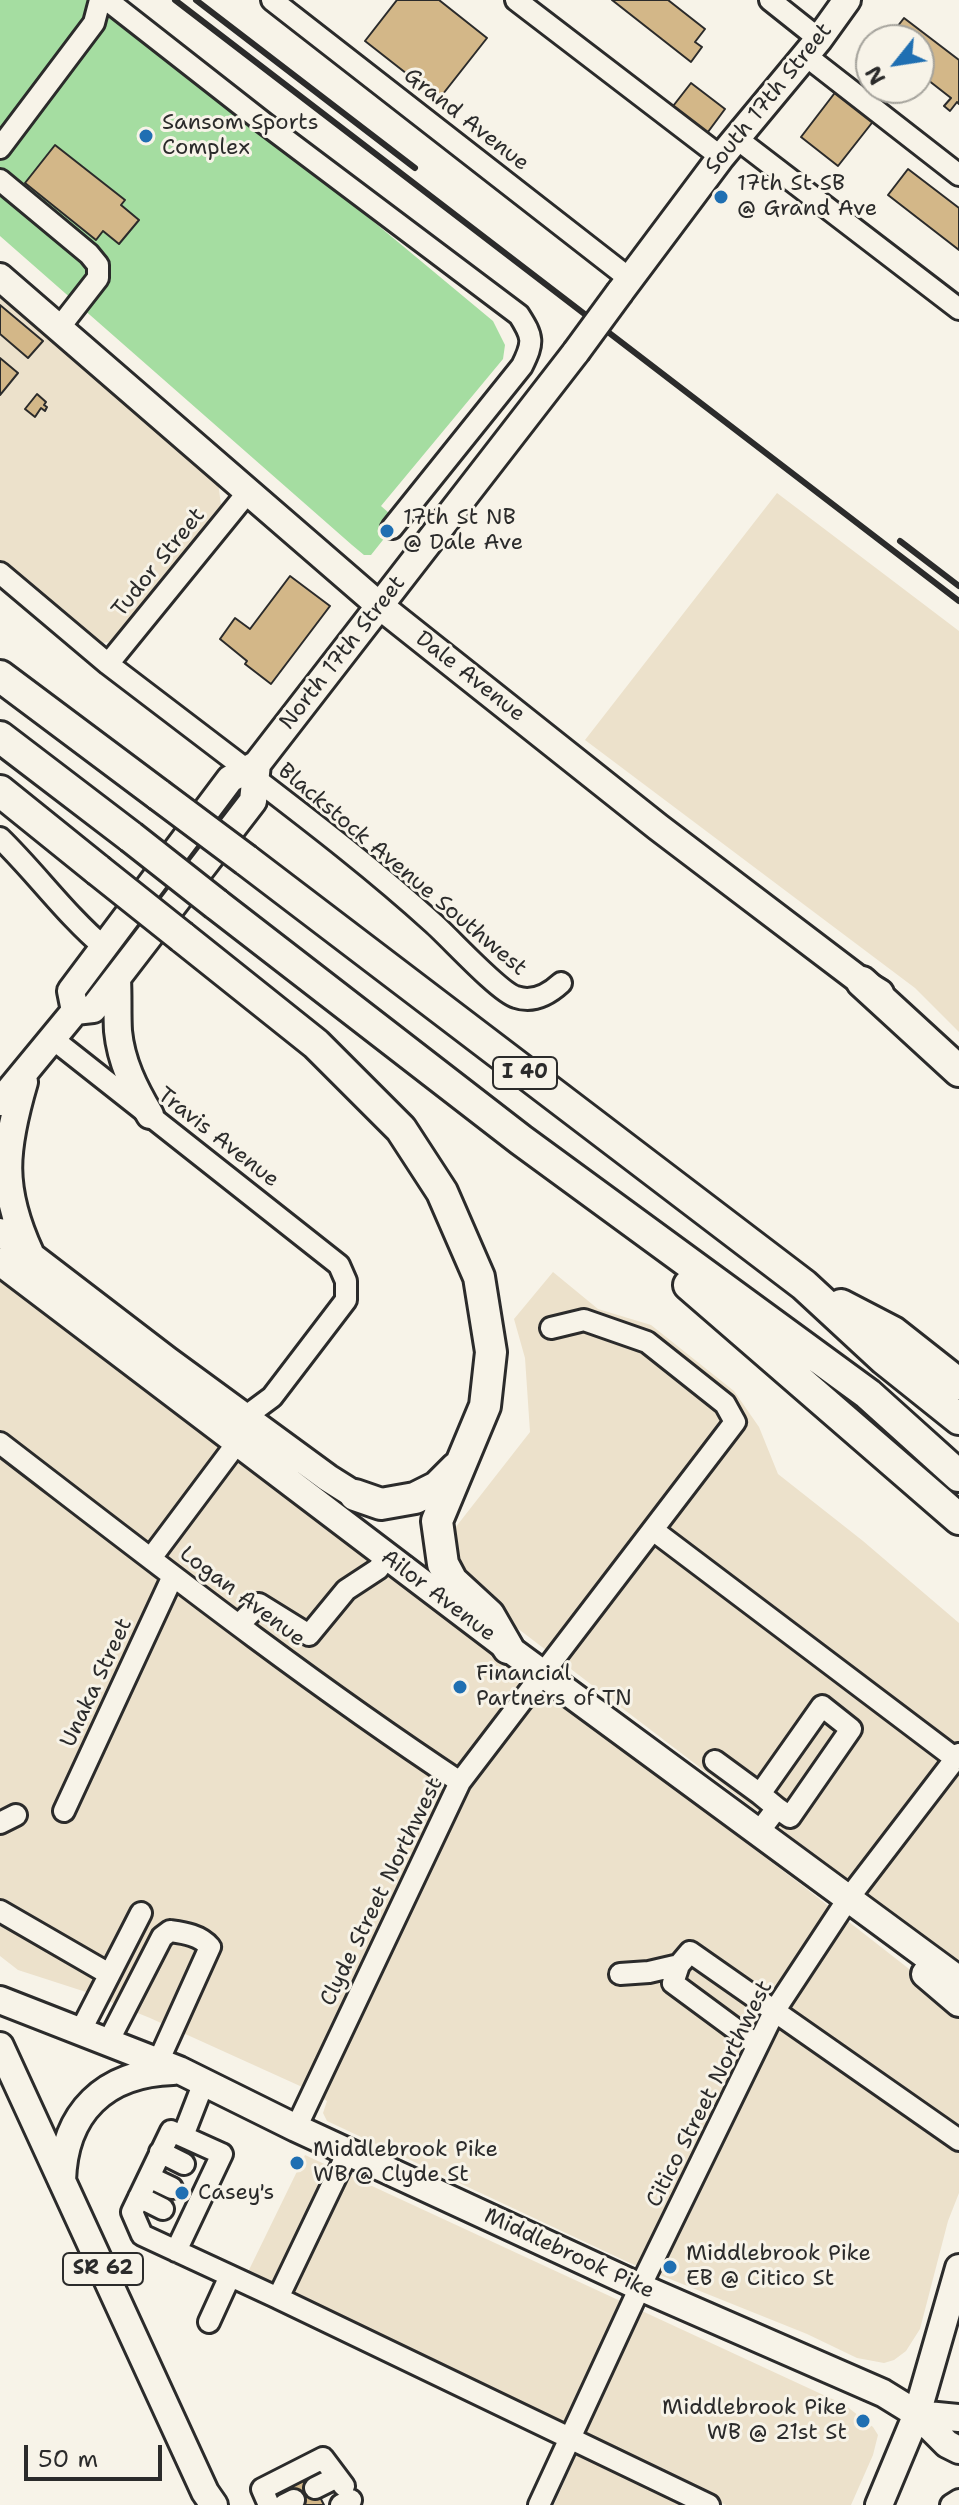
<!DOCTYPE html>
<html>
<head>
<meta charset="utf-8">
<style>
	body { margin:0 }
	#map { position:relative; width:959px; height:2505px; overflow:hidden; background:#f7f3e8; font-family:"Shantell Sans",sans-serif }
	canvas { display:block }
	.north { position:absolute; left:855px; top:24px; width:80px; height:80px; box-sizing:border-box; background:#f7f3e8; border:2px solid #a5a39c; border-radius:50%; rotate:240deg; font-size:22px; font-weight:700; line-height:32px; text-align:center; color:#2b2b2b }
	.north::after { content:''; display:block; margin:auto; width:28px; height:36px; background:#1f6fb2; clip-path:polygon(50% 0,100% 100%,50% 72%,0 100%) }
	.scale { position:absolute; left:24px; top:2445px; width:138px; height:36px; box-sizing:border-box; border:4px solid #2b2b2b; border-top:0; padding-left:10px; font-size:24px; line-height:28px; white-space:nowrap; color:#2b2b2b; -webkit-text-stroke:6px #f7f3e8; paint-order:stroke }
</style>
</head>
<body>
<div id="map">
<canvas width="959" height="2505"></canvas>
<div class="north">N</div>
<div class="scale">50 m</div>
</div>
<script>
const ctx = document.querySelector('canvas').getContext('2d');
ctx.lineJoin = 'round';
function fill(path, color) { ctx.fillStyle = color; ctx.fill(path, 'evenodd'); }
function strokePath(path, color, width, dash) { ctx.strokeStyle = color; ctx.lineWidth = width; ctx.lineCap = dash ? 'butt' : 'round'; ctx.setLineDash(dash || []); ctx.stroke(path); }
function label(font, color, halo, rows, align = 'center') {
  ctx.font = font + ' "Shantell Sans",sans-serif'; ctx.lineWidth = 6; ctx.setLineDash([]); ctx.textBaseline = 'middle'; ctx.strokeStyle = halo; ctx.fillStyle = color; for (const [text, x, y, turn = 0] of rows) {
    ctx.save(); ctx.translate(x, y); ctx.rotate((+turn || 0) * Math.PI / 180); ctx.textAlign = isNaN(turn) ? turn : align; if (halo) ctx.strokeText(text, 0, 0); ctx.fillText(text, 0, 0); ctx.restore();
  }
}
const built = new Path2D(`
	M0,288L218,482L221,505L128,626L117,638L110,642L101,643L92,640L0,566Z
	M777,493L959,631V1032L915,988L585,740Z
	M553,1272L598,1309L651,1325L734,1391L759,1427L778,1474L863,1541L959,1623V1965L504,1618L460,1582L448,1537L530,1432L525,1358L514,1319Z
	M0,1279L803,1886L959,2008V2193L948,2221L920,2329L906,2351L894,2360L884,2363L857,2358L807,2334L630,2263L327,2121L323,2113L327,2101L300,2086L150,2018L86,1992L18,1970L0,1956Z
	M305,2155L845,2405L873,2427L878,2435L873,2455L851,2505H726L247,2274Z
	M576,2455L688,2505H554Z`);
const green = new Path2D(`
	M0,0H107L493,321L505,345L503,359L381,506L398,521L371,555H364L352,545L0,236Z`);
const building = new Path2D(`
	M397,0H439L487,38L439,99L365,41Z
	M612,0H668L705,29L695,42L702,47L691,62Z
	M904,18L959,60V104L957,102L950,111L944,106L951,98L919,73V40H887Z
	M691,83L725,109L705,136L670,110Z
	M837,90L875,119L838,166L801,137Z
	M55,145L125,200L121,205L139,220L119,244L103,231L96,240L25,183Z
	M908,169L959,208V250L888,195Z
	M0,305L43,341L28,358L0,334Z
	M0,358L18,373L0,395Z
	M37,394L46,402L44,405L47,407L45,411L41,408L35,417L25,409Z
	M290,576L330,606L271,684L245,664L247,661L220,639L235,618L250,629Z
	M307,2472L324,2505H296L285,2483Z`);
const minor = new Path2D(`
	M107,0L264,123L519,315C533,337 534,342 522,366L392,528
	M272,0L630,279
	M516,0L721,157
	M770,0L819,39
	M805,55L959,175
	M736,138L959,309
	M0,148L94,23L100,0
	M0,180L89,254L98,265V278L59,328
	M0,573L108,664L247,770
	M108,664L248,492
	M256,779C316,825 377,872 433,923C450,938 499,992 516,997C533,1003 549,994 561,983
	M0,838C36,873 66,915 104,947
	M53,1039L339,1265L346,1281V1300L272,1397L245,1417
	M0,1443C151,1559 301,1677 460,1782
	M653,1530L956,1759
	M151,1558L237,1443
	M239,1625L259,1604L309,1635L346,1590L378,1569L387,1557
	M715,1761L760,1794
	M64,1811L173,1576
	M0,1823L16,1815
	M758,1833L777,1808L760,1794L822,1706L851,1729L790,1817L777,1808
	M0,1911L109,1974
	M620,1974L649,1972L679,1965
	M80,2032L141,1913
	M108,2042L162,1937L170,1931C184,1933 200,1935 210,1947L158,2062
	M757,2045L673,1983L679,1965L690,1952L959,2140
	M296,2128L460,1782L735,1422L725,1404L647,1342L584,1320L551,1328
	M183,2136L204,2082
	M160,2152L184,2164
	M348,2152L278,2298L709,2505
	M149,2177L172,2188
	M139,2197L163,2209
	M176,2251L222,2154L171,2131L132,2212L142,2235L278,2298
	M209,2322L230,2276
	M315,2488L337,2477
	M269,2505L262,2489L323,2458L344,2486
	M284,2505L294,2500
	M341,2505L351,2500
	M539,2505L640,2287L775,2010L848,1899L959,1754
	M951,2505L959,2500`);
const major = new Path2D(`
	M0,277L380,606L658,827L862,982L880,993
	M620,292L721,157L819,39L847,0
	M117,979C118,996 117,1013 118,1031C121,1062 134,1088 150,1115
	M75,1011L71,991L230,779L257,764L576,352
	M24,1082C4,1150 0,1188 30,1253
	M0,1102L75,1011L93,1009L253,801L257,764
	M0,1232L167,1360L328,1478L355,1495
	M0,1262L508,1648L959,1980
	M925,1974L959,2003
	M0,2000L179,2070L296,2128L640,2287L883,2393L917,2414L947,2444L959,2450
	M0,2046L205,2492L214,2505
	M62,2181C64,2112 105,2073 173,2071
	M917,2414L959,2418
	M879,2505L917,2414L959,2268`);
const highway = new Path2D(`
	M0,676L159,795
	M0,737L131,837
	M0,791L98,870
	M246,860L804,1285L884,1359L959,1419
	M216,904L521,1140L868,1394L959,1476
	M182,937L316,1044L401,1129L442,1192L479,1277L491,1352L485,1406L437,1521L443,1564L452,1581L489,1615L508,1648
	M862,982L959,1071
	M689,1285L959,1519
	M841,1305L893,1332L959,1384
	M355,1495L381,1504L415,1498L437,1487L456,1468`);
const rail = new Path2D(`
	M175,0L959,601
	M196,0L415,168
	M900,541L959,586`);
const majorBridge = new Path2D(`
	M576,352L620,292`);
const highwayBridge = new Path2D(`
	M159,795L246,860
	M131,837L216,904
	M98,870L182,937`);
const markers = [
	[146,136,8,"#1f6fb2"],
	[721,197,8,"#1f6fb2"],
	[387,531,8,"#1f6fb2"],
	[460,1687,8,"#1f6fb2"],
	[297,2163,8,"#1f6fb2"],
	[182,2193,8,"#1f6fb2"],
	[670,2267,8,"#1f6fb2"],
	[863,2421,8,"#1f6fb2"]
];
const shields = [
	[525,1073,64],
	[103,2269,80]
];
const shieldNames = [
	["I 40",525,1073],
	["SR 62",103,2269]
];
const streetNames = [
	["South 17th Street",769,99,-51],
	["Grand Avenue",466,120,38],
	["Tudor Street",159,563,-51],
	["North 17th Street",343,653,-52],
	["Dale Avenue",470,677,38],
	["Blackstock Avenue Southwest",402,870,40],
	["Travis Avenue",218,1138,38],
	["Ailor Avenue",438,1596,37],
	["Logan Avenue",242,1597,37],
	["Unaka Street",97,1683,-65],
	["Clyde Street Northwest",382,1892,-64],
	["Citico Street Northwest",710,2094,-63],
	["Middlebrook Pike",569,2254,25]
];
const poiNames = [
	["Sansom Sports",162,123],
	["Complex",162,148],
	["17th St SB",737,184],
	["@ Grand Ave",737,209],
	["17th St NB",403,518],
	["@ Dale Ave",403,543],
	["Financial",476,1674],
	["Partners of TN",476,1699],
	["Middlebrook Pike",313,2150],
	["WB @ Clyde St",313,2175],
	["Casey's",198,2193],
	["Middlebrook Pike",686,2254],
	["EB @ Citico St",686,2279],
	["Middlebrook Pike",847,2408,"right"],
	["WB @ 21st St",847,2433,"right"]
];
fill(built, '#ece1cb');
fill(green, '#a5dda1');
fill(building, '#d3b788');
strokePath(building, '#2b2b2b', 2);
strokePath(minor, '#2b2b2b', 26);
strokePath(major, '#2b2b2b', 32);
strokePath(highway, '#2b2b2b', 36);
strokePath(minor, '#f7f3e8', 20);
strokePath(major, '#f7f3e8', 26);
strokePath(highway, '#f7f3e8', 30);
strokePath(rail, '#2b2b2b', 6);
strokePath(majorBridge, '#2b2b2b', 32, []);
strokePath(highwayBridge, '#2b2b2b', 36, []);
strokePath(majorBridge, '#f7f3e8', 26);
strokePath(highwayBridge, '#f7f3e8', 30);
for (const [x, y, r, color] of markers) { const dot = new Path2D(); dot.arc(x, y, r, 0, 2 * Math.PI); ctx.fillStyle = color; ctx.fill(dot); strokePath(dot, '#f7f3e8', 3); }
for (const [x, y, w] of shields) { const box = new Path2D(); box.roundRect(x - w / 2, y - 16, w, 32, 6); ctx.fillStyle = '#f7f3e8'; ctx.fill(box); strokePath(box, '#2b2b2b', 2); }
label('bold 20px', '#2b2b2b', null, shieldNames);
label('22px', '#2b2b2b', '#f7f3e8', streetNames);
label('22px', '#2b2b2b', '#f7f3e8', poiNames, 'left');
</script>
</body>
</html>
